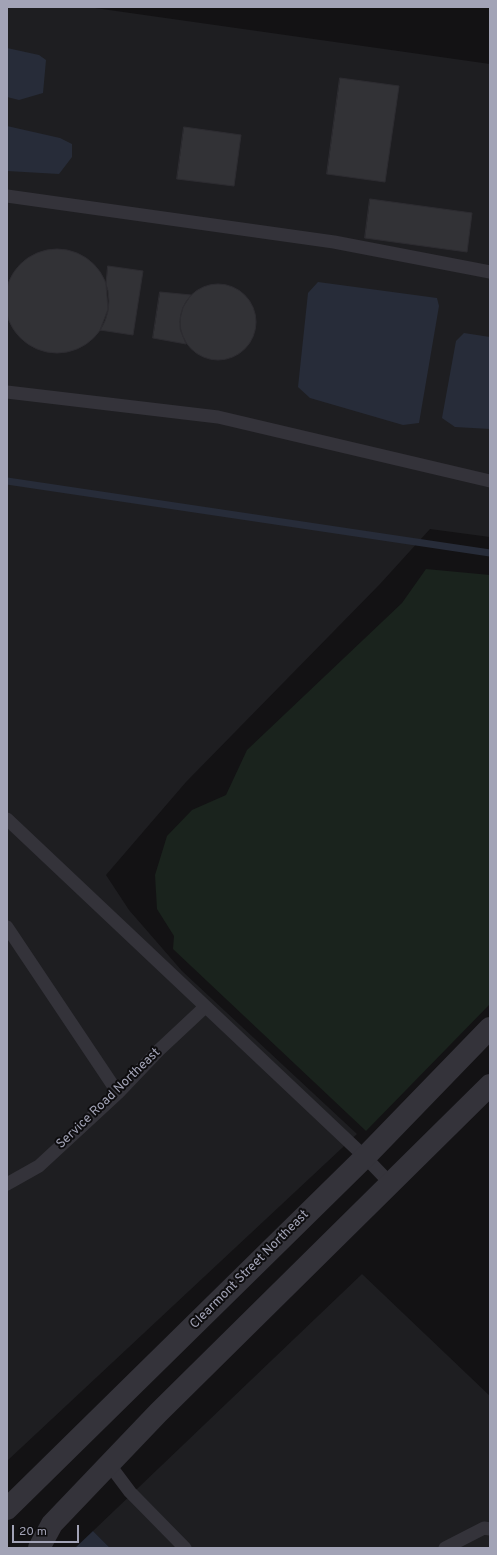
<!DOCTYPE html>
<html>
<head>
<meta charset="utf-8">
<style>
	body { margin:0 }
	#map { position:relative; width:497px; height:1555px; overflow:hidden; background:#131214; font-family:Overpass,sans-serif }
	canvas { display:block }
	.frame { position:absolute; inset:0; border:8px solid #a2a3b6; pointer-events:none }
	.scale { position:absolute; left:12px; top:1525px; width:67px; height:18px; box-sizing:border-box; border:2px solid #a2a3b6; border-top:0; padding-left:5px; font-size:12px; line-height:14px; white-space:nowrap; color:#a2a3b6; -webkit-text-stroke:3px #0e0d0f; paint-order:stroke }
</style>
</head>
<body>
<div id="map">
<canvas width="497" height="1555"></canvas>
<div class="frame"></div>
<div class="scale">20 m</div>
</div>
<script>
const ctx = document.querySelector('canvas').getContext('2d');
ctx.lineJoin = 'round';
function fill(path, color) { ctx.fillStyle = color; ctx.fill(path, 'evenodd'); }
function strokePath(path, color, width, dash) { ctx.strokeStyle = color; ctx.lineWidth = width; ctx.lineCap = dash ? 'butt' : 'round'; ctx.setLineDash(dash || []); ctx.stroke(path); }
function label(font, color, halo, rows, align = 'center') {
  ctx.font = font + ' Overpass,sans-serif'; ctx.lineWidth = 4; ctx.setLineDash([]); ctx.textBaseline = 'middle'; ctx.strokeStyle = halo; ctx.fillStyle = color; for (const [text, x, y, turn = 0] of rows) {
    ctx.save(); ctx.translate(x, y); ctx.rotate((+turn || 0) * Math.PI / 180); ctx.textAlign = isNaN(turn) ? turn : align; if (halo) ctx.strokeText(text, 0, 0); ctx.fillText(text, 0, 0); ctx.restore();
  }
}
const built = new Path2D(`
	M7,7H88L490,64V537L430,529L380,584L186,782L106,875L129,910L182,971L357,1134L7,1461Z
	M362,1274L490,1396V1548H110L93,1531Z`);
const green = new Path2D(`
	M426,569L490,575V1004L366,1131L173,949L174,936L157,909L155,875L167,836L192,810L226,795L247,750L402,603Z`);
const water = new Path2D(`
	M7,48L39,55L46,60L43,93L19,100L7,97Z
	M7,126L60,138L72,144V157L59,174L7,171Z
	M318,282L437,298L439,306L419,423L403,425L310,398L298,387L308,293Z
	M464,333L490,337V429L455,427L442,418L456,341Z
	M93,1531L110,1548H75Z`);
const stream = new Path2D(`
	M7,481L490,553`);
const building = new Path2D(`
	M340,78L399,86L385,182L327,174Z
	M184,127L241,135L234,186L177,179Z
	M370,199L472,213L467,252L365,238Z
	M5 301a52 52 0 1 1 104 0a52 52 0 1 1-104 0Z
	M108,266L143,271L133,335L100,330L108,309L106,285Z
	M180 322a38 38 0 1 1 76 0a38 38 0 1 1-76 0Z
	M160,292L191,295L183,307L180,319V329L186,344L153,338Z`);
const service = new Path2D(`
	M7,196L334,242L490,272
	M7,392L218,417L490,481
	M7,819L365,1157L391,1184
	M7,927L118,1093
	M7,1184L39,1166L118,1093L159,1050L205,1007
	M109,1464L130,1492L185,1548
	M445,1548L484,1528L490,1529`);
const tertiary = new Path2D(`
	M7,1509L365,1157L490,1028
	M39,1548L52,1524L158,1413L490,1085`);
const streetNames = [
	["Service Road Northeast",109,1099,-44],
	["Clearmont Street Northeast",250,1270,-45]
];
fill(built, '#1e1e21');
fill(green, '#1a231d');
fill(water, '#272c39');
strokePath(stream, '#272c39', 7);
fill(building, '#323236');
strokePath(building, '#2d2c31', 1);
strokePath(service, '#34333a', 13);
strokePath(tertiary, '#34333a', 22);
label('13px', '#a2a3b6', '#0e0d0f', streetNames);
</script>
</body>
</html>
